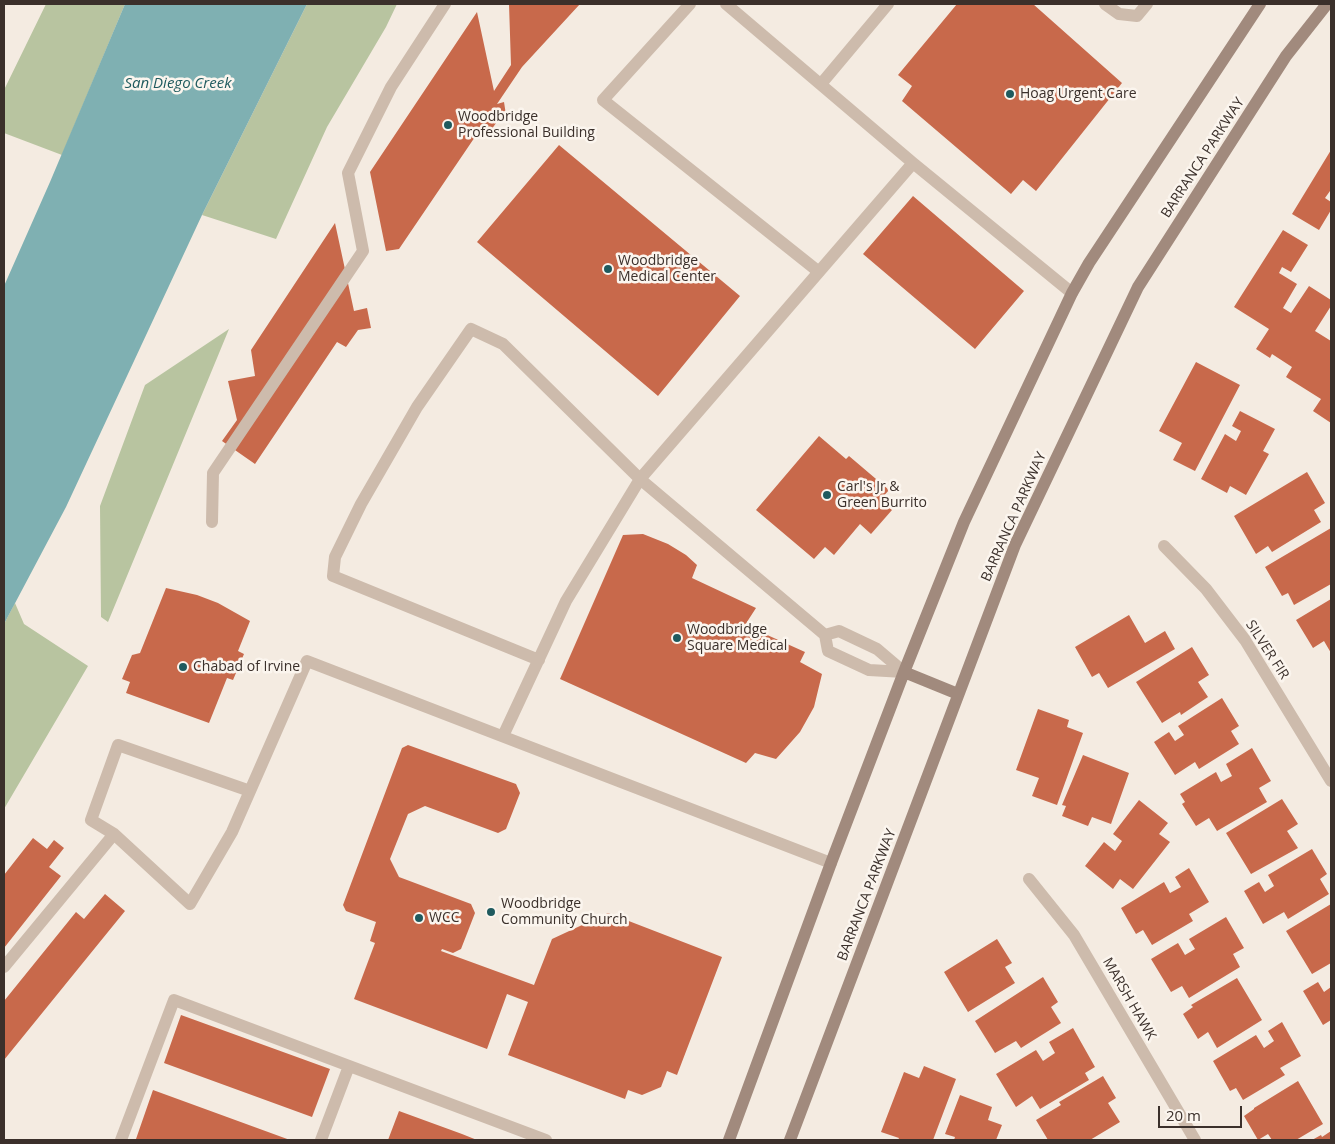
<!DOCTYPE html>
<html>
<head>
<meta charset="utf-8">
<style>
	body { margin:0 }
	#map { position:relative; width:1335px; height:1144px; overflow:hidden; background:#f4ebe1; font-family:"Open Sans",sans-serif }
	canvas { display:block }
	.frame { position:absolute; inset:0; border:5px solid #3b302b; pointer-events:none }
	.scale { position:absolute; left:1158px; top:1106px; width:84px; height:22px; box-sizing:border-box; border:2px solid #3b302b; border-top:0; padding-left:6px; font-size:15px; line-height:18px; white-space:nowrap; color:#3b302b; -webkit-text-stroke:4px #fbf5ee; paint-order:stroke }
</style>
</head>
<body>
<div id="map">
<canvas width="1335" height="1144"></canvas>
<div class="frame"></div>
<div class="scale">20 m</div>
</div>
<script>
const ctx = document.querySelector('canvas').getContext('2d');
ctx.lineJoin = 'round';
function fill(path, color) { ctx.fillStyle = color; ctx.fill(path, 'evenodd'); }
function strokePath(path, color, width, dash) { ctx.strokeStyle = color; ctx.lineWidth = width; ctx.lineCap = dash ? 'butt' : 'round'; ctx.setLineDash(dash || []); ctx.stroke(path); }
function label(font, color, halo, rows, align = 'center') {
  ctx.font = font + ' "Open Sans",sans-serif'; ctx.lineWidth = 5; ctx.setLineDash([]); ctx.textBaseline = 'middle'; ctx.strokeStyle = halo; ctx.fillStyle = color; for (const [text, x, y, turn = 0] of rows) {
    ctx.save(); ctx.translate(x, y); ctx.rotate((+turn || 0) * Math.PI / 180); ctx.textAlign = isNaN(turn) ? turn : align; if (halo) ctx.strokeText(text, 0, 0); ctx.fillText(text, 0, 0); ctx.restore();
  }
}
const green = new Path2D(`
	M46,4H125L62,155L4,133V90Z
	M307,4H397L386,27L327,127L276,239L202,215Z
	M229,329L108,622L101,617L100,506L145,385Z
	M15,603L24,624L88,666L4,809V624Z`);
const water = new Path2D(`
	M125,4H307L202,215L66,507L4,624V286L50,182Z`);
const building = new Path2D(`
	M509,4H580L522,67L497,104L504,102L506,115L498,116L499,119L486,137L479,131L399,249L386,251L370,172L477,12L494,91L511,65Z
	M957,4H1033L1122,83L1036,191L1023,180L1011,194L902,101L912,86L898,75Z
	M559,145L740,296L658,396L477,242Z
	M1331,150V192L1330,191L1325,198L1331,202V210L1319,230L1292,214Z
	M913,196L1024,291L975,349L863,254Z
	M335,223L354,311L367,308L371,328L358,330L346,347L337,342L255,464L222,441L237,420L228,381L255,376L251,350Z
	M1283,230L1308,245L1291,272L1282,267L1279,273L1297,284L1283,308L1291,313L1309,286L1331,300V306L1315,331L1331,341V423L1313,411L1321,399L1286,377L1292,367L1272,354L1270,358L1256,349L1269,329L1234,307Z
	M1196,362L1240,385L1195,471L1173,460L1182,443L1159,431Z
	M1240,411L1275,429L1263,451L1269,454L1246,495L1230,486L1227,493L1201,479L1225,434L1236,441L1241,431L1232,426Z
	M819,436L846,459L849,456L889,490L880,500L892,510L871,534L860,524L834,555L825,547L814,559L756,510Z
	M1307,472L1325,503L1314,510L1321,522L1272,552L1268,546L1256,554L1234,516Z
	M1331,528V584L1294,605L1288,593L1282,596L1265,567Z
	M643,534L668,544L686,555L697,565L692,578L756,608L745,625L805,652L800,662L822,674L814,707L800,732L776,759L755,753L746,763L560,679L623,535Z
	M166,588L197,595L218,603L250,621L238,651L244,654L233,680L227,678L209,723L126,693L130,682L122,679L132,655L140,653Z
	M1331,599V653L1324,641L1313,648L1296,620Z
	M1129,615L1145,643L1165,631L1175,649L1108,688L1099,673L1092,677L1075,647Z
	M1192,647L1209,675L1198,682L1208,697L1181,715L1180,712L1162,723L1136,682Z
	M1222,698L1239,726L1231,731L1239,744L1199,769L1195,762L1175,775L1154,742L1169,732L1175,741L1184,735L1178,726Z
	M1038,709L1069,720L1067,727L1083,733L1057,805L1032,796L1039,778L1016,770Z
	M408,745L516,784L520,793L506,829L498,833L425,806L408,814L390,859L399,877L471,904L475,913L461,949L453,953L442,949L441,951L534,985L552,939L608,913L722,957L677,1075L667,1071L661,1087L642,1095L628,1090L625,1099L508,1055L528,1002L507,994L487,1049L354,999L375,943L370,941L376,922L346,911L343,905L402,748Z
	M1252,748L1271,781L1259,788L1267,802L1217,831L1209,818L1196,826L1182,804L1185,802L1180,794L1216,772L1221,782L1232,776L1226,764Z
	M1083,755L1129,773L1111,824L1092,817L1088,826L1062,816L1066,806L1062,805Z
	M1282,799L1298,824L1287,831L1298,848L1251,874L1226,833Z
	M1139,800L1168,823L1159,834L1170,842L1133,889L1120,879L1113,889L1085,866L1104,842L1115,851L1122,841L1113,834Z
	M33,838L47,849L54,840L64,848L49,867L61,876L4,948V875Z
	M1312,849L1327,874L1320,879L1329,894L1288,919L1284,912L1263,924L1244,891L1259,882L1265,892L1274,886L1268,875Z
	M1189,868L1209,902L1189,914L1193,921L1152,945L1143,930L1136,934L1121,908L1164,882L1170,893L1181,887L1175,877Z
	M105,894L125,911L4,1060V1001L76,912L84,919Z
	M1331,904V963L1312,974L1286,931Z
	M1226,917L1244,948L1233,954L1240,967L1189,998L1182,986L1171,992L1151,959L1178,943L1185,955L1195,949L1189,939Z
	M997,939L1012,963L1005,967L1015,983L968,1012L944,972Z
	M1043,977L1058,1002L1051,1007L1061,1023L1021,1048L1016,1041L995,1053L975,1021Z
	M1237,978L1262,1020L1217,1048L1208,1032L1198,1039L1183,1014L1193,1007L1191,1005Z
	M1318,982L1324,992L1331,987V1020L1323,1025L1303,991Z
	M181,1015L330,1069L312,1117L164,1063Z
	M1282,1022L1301,1056L1280,1068L1285,1075L1243,1100L1236,1088L1230,1091L1213,1061L1256,1035L1264,1048L1274,1041L1268,1031Z
	M1073,1028L1095,1067L1085,1073L1089,1080L1040,1109L1032,1096L1016,1107L996,1074L1036,1050L1043,1061L1055,1053L1049,1042Z
	M924,1066L956,1079L933,1140H898L899,1138L881,1132L904,1072L919,1078Z
	M1103,1076L1116,1098L1108,1103L1120,1122L1090,1140H1048L1036,1120L1061,1105L1059,1102Z
	M1298,1081L1323,1124L1296,1140H1272L1268,1134L1258,1140L1244,1116L1254,1109V1108Z
	M153,1090L290,1140L136,1139Z
	M960,1095L992,1107L988,1120L1002,1125L996,1140H954L955,1137L945,1134Z
	M399,1111L462,1134L477,1140H388Z
	M1331,1131V1140H1312L1321,1135L1322,1137Z`);
const lane = new Path2D(`
	M690,4L603,100L819,272
	M726,4L913,163L1072,293
	M1105,4L1119,14L1137,16L1147,4
	M821,84L888,4
	M212,522L213,473L363,251L348,173L391,87L445,4
	M825,635L839,631L877,649L904,672
	M904,672L869,670L828,651L825,635L640,479L913,163
	M503,736L566,601L640,479L503,344L471,329L417,407L361,504L335,557L333,576L539,660
	M250,791L118,745L91,820L114,834L190,904L232,832L307,661L831,863
	M4,967L114,834
	M121,1140L174,1000L546,1140
	M321,1140L349,1066`);
const street = new Path2D(`
	M1164,546L1206,589L1245,640L1331,781
	M1029,879L1074,935L1195,1140`);
const secondary = new Path2D(`
	M904,672L958,694
	M729,1140L831,863L904,672L964,522L1072,293L1089,263L1260,4
	M790,1140L1015,545L1138,287L1286,56L1327,4`);
const markers = [
	[1010,94,5,"#1f5a5e"],
	[448,125,5,"#1f5a5e"],
	[608,269,5,"#1f5a5e"],
	[827,495,5,"#1f5a5e"],
	[677,638,5,"#1f5a5e"],
	[183,667,5,"#1f5a5e"],
	[491,912,5,"#1f5a5e"],
	[419,918,5,"#1f5a5e"]
];
const poiNames = [
	["Hoag Urgent Care",1020,94],
	["Woodbridge",458,117],
	["Professional Building",458,133],
	["Woodbridge",618,261],
	["Medical Center",618,277],
	["Carl's Jr &",837,487],
	["Green Burrito",837,503],
	["Woodbridge",687,630],
	["Square Medical",687,646],
	["Chabad of Irvine",193,667],
	["Woodbridge",501,904],
	["Community Church",501,920],
	["WCC",429,918]
];
const streetNames = [
	["BARRANCA PARKWAY",1203,158,-57],
	["BARRANCA PARKWAY",1014,517,-66],
	["SILVER FIR",1267,650,57],
	["BARRANCA PARKWAY",867,895,-69],
	["MARSH HAWK",1129,999,60]
];
const waterNames = [
	["San Diego Creek",178,84]
];
fill(green, '#b8c4a0');
fill(water, '#7fb0b2');
fill(building, '#c8694b');
strokePath(lane, '#cdbbac', 12);
strokePath(street, '#cdbbac', 12);
strokePath(secondary, '#a18a7d', 12);
for (const [x, y, r, color] of markers) { const dot = new Path2D(); dot.arc(x, y, r, 0, 2 * Math.PI); ctx.fillStyle = color; ctx.fill(dot); strokePath(dot, '#fbf5ee', 2); }
label('14px', '#3b302b', '#fbf5ee', poiNames, 'left');
label('14px', '#3b302b', '#fbf5ee', streetNames);
label('italic 15px', '#1f5a5e', '#fbf5ee', waterNames);
</script>
</body>
</html>
